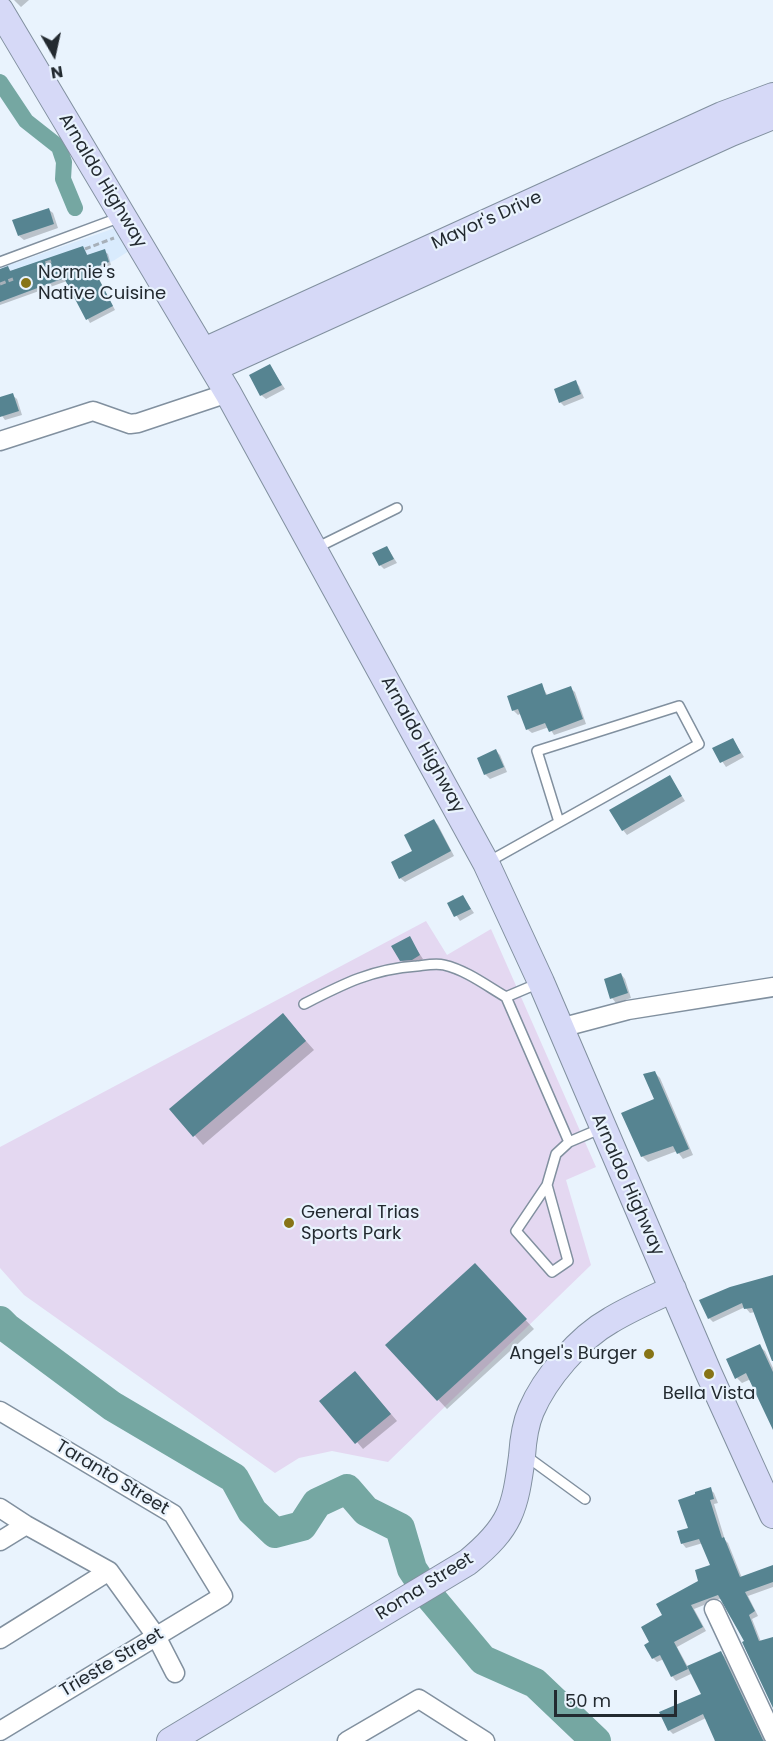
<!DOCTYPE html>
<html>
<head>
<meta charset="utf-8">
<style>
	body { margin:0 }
	#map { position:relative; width:773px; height:1741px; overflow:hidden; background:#e9f3fd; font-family:Poppins,sans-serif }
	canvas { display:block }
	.north { position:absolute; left:24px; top:24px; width:60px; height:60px; -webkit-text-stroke:4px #e9f3fd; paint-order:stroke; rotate:171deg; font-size:16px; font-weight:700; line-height:24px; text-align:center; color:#232a30 }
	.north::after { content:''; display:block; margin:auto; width:21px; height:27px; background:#232a30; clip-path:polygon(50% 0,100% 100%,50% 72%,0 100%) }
	.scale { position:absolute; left:554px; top:1690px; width:123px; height:27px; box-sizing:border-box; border:3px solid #232a30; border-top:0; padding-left:8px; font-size:18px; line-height:21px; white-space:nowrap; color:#232a30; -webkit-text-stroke:4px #e9f3fd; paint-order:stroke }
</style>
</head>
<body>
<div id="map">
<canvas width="773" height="1741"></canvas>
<div class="north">N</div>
<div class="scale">50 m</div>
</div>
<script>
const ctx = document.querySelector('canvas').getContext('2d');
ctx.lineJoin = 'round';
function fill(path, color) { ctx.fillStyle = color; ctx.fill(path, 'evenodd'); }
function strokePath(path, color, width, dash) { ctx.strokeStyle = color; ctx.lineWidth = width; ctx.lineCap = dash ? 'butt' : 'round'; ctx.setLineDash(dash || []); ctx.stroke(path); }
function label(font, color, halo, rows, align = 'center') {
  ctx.font = font + ' Poppins,sans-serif'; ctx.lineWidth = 4.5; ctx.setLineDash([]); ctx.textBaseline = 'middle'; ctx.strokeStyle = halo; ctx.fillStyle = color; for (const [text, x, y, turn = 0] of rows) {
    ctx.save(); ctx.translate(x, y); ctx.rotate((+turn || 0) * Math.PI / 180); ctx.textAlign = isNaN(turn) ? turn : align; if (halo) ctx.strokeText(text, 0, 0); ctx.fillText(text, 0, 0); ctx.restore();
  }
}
const built = new Path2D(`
	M115,228L129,251L113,261L0,302V264L8,261L15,263Z`);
const green = new Path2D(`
	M426,921L447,955L491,929L596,1167L566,1180L591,1265L388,1462L332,1451L299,1458L275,1473L24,1295L0,1268V1147Z`);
const shadow = new Path2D(`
	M14,0H29L21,7Z
	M48,209L53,213L58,228L24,240L19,236Z
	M83,247L88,256L104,251L108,254L111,265L95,271L115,310L90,323L67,281L0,305V270L8,268L11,271Z
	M270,366L285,389L266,399L261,395Z
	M575,382L579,386L584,398L564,406L560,402Z
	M12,395L17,399L22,415L5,420L0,413V399Z
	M387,547L397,563L384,569L380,565Z
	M541,685L548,696L570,688L575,692L586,724L554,735L549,727L532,733L527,729L522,713L518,715L513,710Z
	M733,740L744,757L726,767L714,749Z
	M496,751L500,755L507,772L490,779L485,774L479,758Z
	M670,777L685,801L627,835L623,830Z
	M434,821L438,825L454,856L405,882L400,878Z
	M463,897L474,913L460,921L449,904Z
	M409,938L423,959L416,963L405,964L401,960Z
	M621,974L625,979L631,998L616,1003L612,998L606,980Z
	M291,1024L314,1050L203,1145L172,1109Z
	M654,1072L660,1078L693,1155L683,1159L677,1151L648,1162L642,1156L655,1100Z
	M483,1274L534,1329L447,1409L387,1345Z
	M773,1279V1347L755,1312L750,1313L745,1307L713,1322L709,1318Z
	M759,1346L765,1351L773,1368V1426L751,1379L742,1383L737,1378Z
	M362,1380L397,1421L363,1449L322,1401Z
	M710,1489L714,1493L718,1503L714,1504L725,1540L728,1543L742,1578L773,1569V1587L748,1596L758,1616L752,1619L761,1642L773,1638V1707L746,1642L722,1598L694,1609L706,1631L677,1647L688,1667L721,1653L725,1657L765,1741H714L716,1740L706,1718L673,1734L669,1730L703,1695L693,1673L676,1681L672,1676L664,1659L657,1662L653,1658L651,1642L664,1616L700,1582L712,1566L703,1543L686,1548L682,1543Z`);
const canal = new Path2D(`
	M0,82L26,121L59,147L64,162L63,179L75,208`);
const river = new Path2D(`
	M0,1321L7,1328L112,1406L234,1478L252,1511L275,1533L302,1526L317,1503L347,1489L366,1511L400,1528L412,1569L432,1599L483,1660L535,1683L596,1741`);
const building = new Path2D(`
	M49,208L54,224L18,236L12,220Z
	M83,246L87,255L105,249L109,262L93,268L113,306L86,320L64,278L0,302V269L8,266L10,271Z
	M270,364L282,385L260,396L249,375Z
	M576,380L581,394L559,403L554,389Z
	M13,393L19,411L0,417V397Z
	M387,546L394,559L379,566L372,553Z
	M542,683L546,695L571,686L583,719L549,732L545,723L526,730L518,709L512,711L507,696Z
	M733,738L741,753L720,763L712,748Z
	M496,749L504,767L484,775L477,758Z
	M670,775L682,796L622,831L609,810Z
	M434,819L451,851L399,879L391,862L412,851L404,835Z
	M463,895L471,909L454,917L447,903Z
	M410,936L420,955L412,960L400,961L391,946Z
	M621,973L628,993L610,999L604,979Z
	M283,1013L306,1041L193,1137L169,1109Z
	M655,1071L689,1149L677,1154L673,1146L641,1157L621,1113L654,1099L643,1074Z
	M475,1263L527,1319L437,1401L385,1345Z
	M773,1275V1361H772L752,1308L744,1309L742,1303L708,1319L699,1300L730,1287Z
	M760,1344L773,1372V1430L746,1373L735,1379L726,1359Z
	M355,1371L391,1414L355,1444L319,1401Z
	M711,1487L714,1499L710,1500L722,1538L724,1537L740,1577L773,1565V1582L745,1592L755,1611L749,1615L759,1641L773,1637V1708L742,1642L744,1641L718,1595L691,1605L703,1627L674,1642L688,1669L671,1677L660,1655L652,1659L644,1645L649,1642L641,1627L662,1615L656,1604L698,1581L695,1570L710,1565L699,1539L681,1544L677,1531L688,1528L678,1500L695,1494V1492Z
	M721,1651L763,1740L764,1741H715L703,1714L668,1731L659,1712L701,1694L687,1666Z`);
const path = new Path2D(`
	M85,249L114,238
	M37,266L54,260
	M0,284L13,279`);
const lane = new Path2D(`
	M0,262L121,217
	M316,548L397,508
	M488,862L699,744L679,706L537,751L559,822
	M539,983L506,997L569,1142
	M304,1004C343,984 372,969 417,966C426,965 436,963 444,965C466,970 487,986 506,997
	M547,1185L568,1261L552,1272L516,1231L547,1185L556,1154L569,1142L602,1128
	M526,1456L585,1499`);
const street = new Path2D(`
	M0,441L93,411L130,424L138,423L228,393
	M560,1028L628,1010L773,987
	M0,1411L173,1514L223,1596L0,1731
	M0,1508L26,1525L109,1571L156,1636L175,1673
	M0,1541L26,1525
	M714,1609L773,1735
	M0,1639L109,1571
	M347,1741L419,1699L485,1741`);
const secondary = new Path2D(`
	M0,10L228,393L486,863L541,982L709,1374L773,1515
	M204,351L722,115L773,96
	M214,368L731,133L773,116
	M170,1741L468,1562C511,1527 515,1509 522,1456C523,1441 525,1425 531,1411C545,1378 579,1338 611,1320C631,1308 652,1299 673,1289`);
const markers = [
	[26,283,6,"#877416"],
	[289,1223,6,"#877416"],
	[649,1354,6,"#877416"],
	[709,1374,6,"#877416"]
];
const streetNames = [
	["Arnaldo Highway",102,181,59],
	["Mayor's Drive",487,221,-24],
	["Arnaldo Highway",422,745,61],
	["Arnaldo Highway",627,1185,66],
	["Taranto Street",112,1478,31],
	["Roma Street",425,1587,-32],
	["Trieste Street",112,1663,-31]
];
const poiNames = [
	["Normie's",38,273],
	["Native Cuisine",38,294],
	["General Trias",301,1213],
	["Sports Park",301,1234],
	["Angel's Burger",637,1354,"right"],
	["Bella Vista",709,1394,"center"]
];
fill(built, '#d9ebfd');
fill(green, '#e4d8f1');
fill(shadow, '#0003');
strokePath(canal, '#75a7a2', 16);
strokePath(river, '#75a7a2', 30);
fill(building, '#568491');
strokePath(lane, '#81909f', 12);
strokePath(street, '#81909f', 21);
strokePath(secondary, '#81909f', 28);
strokePath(path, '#a7b0b9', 3, [6, 3]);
strokePath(lane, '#fff', 9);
strokePath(street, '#fff', 18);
strokePath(secondary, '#d6d9f7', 26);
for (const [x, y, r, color] of markers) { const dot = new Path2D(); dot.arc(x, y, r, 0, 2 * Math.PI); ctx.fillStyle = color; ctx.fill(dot); strokePath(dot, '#e9f3fd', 2); }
label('18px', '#232a30', '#e9f3fd', streetNames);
label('18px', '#232a30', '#e9f3fd', poiNames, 'left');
</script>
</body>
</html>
